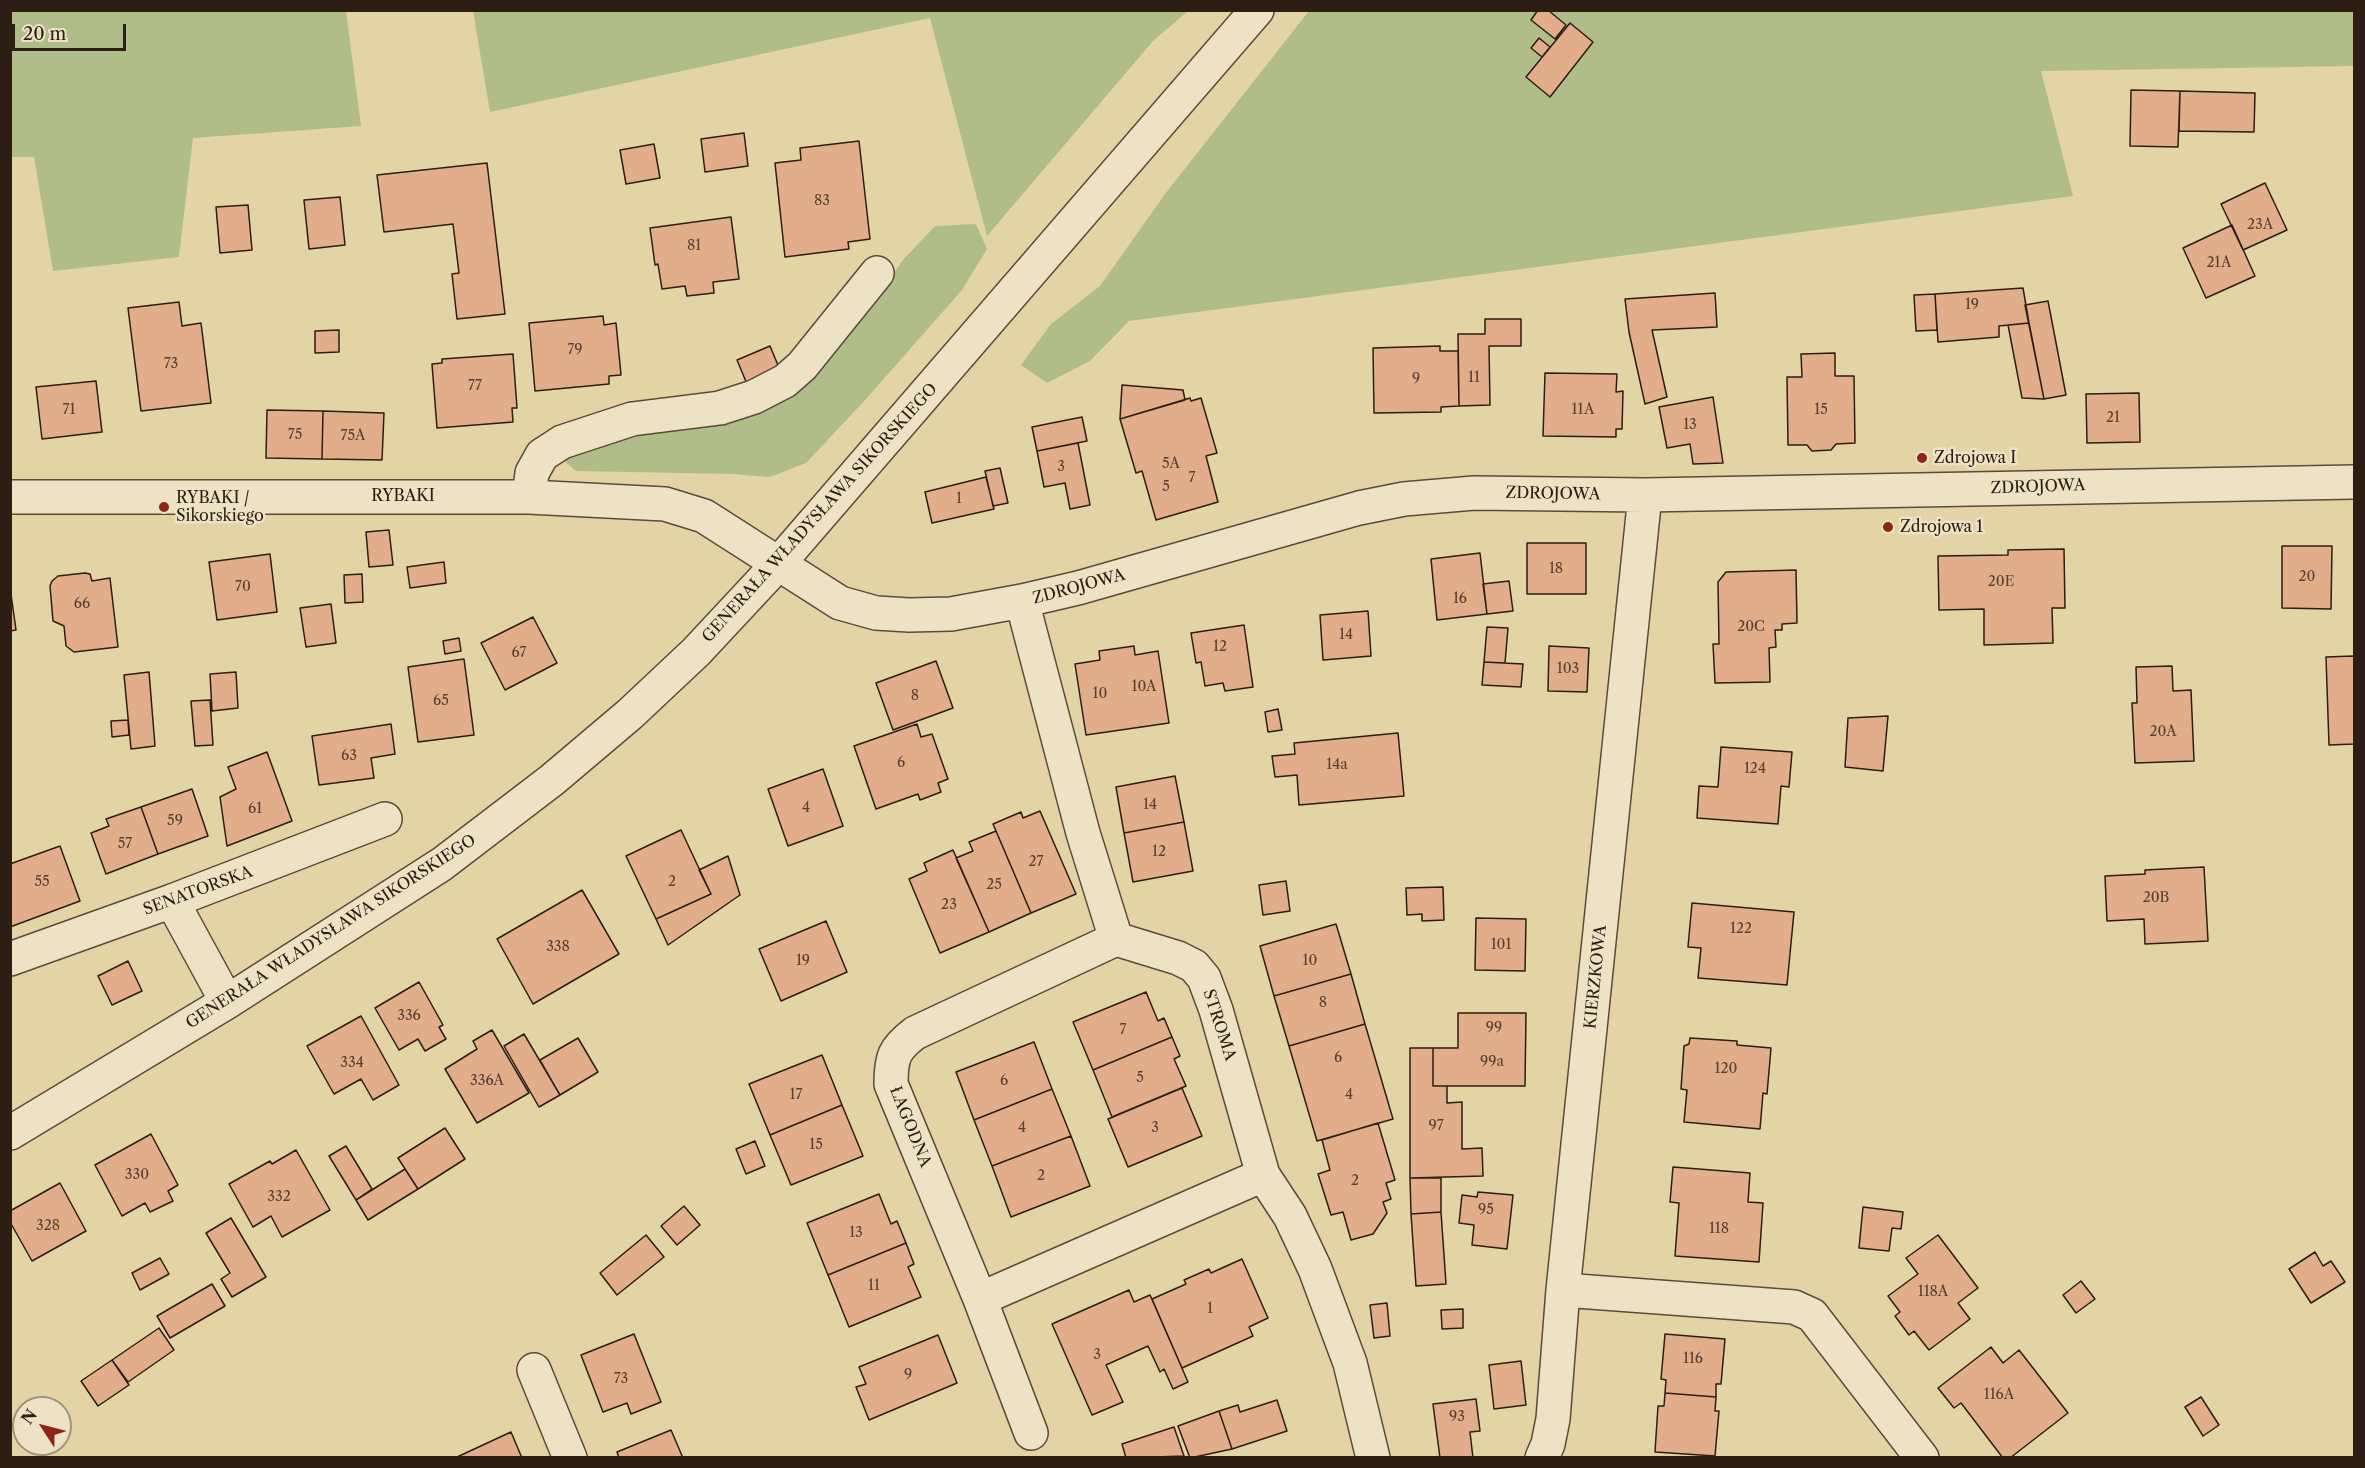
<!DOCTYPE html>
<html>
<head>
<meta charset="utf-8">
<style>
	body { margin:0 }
	#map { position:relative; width:2365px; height:1468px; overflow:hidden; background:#e3d4a5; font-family:"Libre Caslon Text",serif }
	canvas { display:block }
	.frame { position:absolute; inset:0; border:12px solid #2c1d15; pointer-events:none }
	.north { position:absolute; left:12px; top:1396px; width:60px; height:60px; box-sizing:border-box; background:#ede3c4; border:2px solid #a0947e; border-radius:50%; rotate:306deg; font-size:16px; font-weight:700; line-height:24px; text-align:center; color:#2c1d15 }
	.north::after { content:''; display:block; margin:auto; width:21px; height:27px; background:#8f2418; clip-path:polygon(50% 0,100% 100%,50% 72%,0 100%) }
	.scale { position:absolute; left:12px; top:24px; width:114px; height:27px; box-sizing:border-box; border:3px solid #2c1d15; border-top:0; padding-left:8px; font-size:18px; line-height:21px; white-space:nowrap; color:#2c1d15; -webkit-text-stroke:4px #ede3c4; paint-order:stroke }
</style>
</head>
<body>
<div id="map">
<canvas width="2365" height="1468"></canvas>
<div class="frame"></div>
<div class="north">N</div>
<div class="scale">20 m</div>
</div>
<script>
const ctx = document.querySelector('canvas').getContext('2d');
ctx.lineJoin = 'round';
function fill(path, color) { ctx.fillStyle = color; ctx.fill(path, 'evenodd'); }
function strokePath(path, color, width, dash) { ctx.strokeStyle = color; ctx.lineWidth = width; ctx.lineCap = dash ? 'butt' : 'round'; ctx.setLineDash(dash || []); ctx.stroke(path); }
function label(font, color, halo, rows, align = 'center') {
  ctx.font = font + ' "Libre Caslon Text",serif'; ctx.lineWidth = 5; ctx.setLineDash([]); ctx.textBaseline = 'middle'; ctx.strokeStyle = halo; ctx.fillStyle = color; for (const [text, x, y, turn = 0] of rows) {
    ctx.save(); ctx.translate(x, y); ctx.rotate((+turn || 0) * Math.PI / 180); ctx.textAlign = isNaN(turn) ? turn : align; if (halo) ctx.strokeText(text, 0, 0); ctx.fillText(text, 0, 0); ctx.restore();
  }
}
const green = new Path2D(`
	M10,11H346L361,126L193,138L179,257L53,271L34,157H11Z
	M473,11V10L1188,11L1153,41L987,236L930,18L490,112Z
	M1309,11H2354V66L2041,71L2073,196L1129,321L1090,361L1047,383L1021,365L1051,324L1100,286L1165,194Z
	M976,224L987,249L962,290L866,399L806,463L770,477L732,474L576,471L562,459L579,447L784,393L860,321L903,260L935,226Z`);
const building = new Path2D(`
	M1538,10H1548L1566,25L1555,39L1531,20Z
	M1570,23L1593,42L1550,97L1526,77Z
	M1539,38L1550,47L1542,57L1531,48Z
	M2131,90L2180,91L2178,147L2130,146Z
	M2180,91L2255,93L2254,132L2179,131Z
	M744,133L748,166L705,172L701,139Z
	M859,141L870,239L848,242L849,249L785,257L775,163L801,160L800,148Z
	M654,144L660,178L626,184L620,150Z
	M487,163L505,314L457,319L452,274L459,273L453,224L384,232L377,175Z
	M2265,183L2287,230L2243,250L2221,204Z
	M340,197L345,245L309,249L304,200Z
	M248,205L252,250L220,253L216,207Z
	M731,217L739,279L713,282L714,293L687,296L685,286L662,289L658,264L655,265L650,228Z
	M2232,225L2255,276L2206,298L2183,248Z
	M2023,288L2029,323L1999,326V337L1938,342L1935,294Z
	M1715,293L1717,327L1652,330L1667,397L1645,404L1629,332L1625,299Z
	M1935,294L1937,330L1916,331L1914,295Z
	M2048,301L2066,395L2044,399L2025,305Z
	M179,302L182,326L201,323L211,403L141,411L128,308Z
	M603,316L604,325L616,323L621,375L609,376V384L535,391L529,323Z
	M1485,319H1521V346H1489L1490,405L1459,406L1458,334H1485Z
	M2029,323L2044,399L2022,398L2008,325Z
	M339,330V352L315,353V331Z
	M770,346L780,370L747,384L737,360Z
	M1440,346V351H1458L1459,406L1441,407V412L1374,413L1373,348Z
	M1835,353V376H1854L1855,443L1836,444L1831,450L1812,451L1807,445H1788L1787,377H1802L1801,354Z
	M513,354L517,408H512L513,422L437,428L432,364L442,363V359Z
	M1545,373L1617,374L1616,392L1623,391L1622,429H1616V437L1543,436Z
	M96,381L102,432L42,439L36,387Z
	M1122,385L1183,390L1185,400L1120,419Z
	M2139,393L2140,442L2087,443L2086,394Z
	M1713,397L1723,463L1693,464L1690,444L1667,448L1659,407Z
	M1190,398L1191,401L1201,398L1217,453L1206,456L1218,502L1156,520L1142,471L1136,473L1120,419Z
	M267,410L323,411L322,459L266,458Z
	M323,411L384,413L382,460L322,459Z
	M1082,417L1087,441L1037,451L1032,427Z
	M1078,443L1090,505L1070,509L1065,483L1044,487L1037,451Z
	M1000,468L1008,503L993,506L985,471Z
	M986,477L994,509L932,523L925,492Z
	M389,530L393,565L369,567L366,532Z
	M1527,543H1586V594H1527Z
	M2282,546H2332L2331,609L2282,608Z
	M2064,549L2065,608H2052L2053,643L1984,645V609L1939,610L1938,556L2008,555V550Z
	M1480,553L1487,614L1437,620L1431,559Z
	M270,554L277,612L217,620L209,562Z
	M444,562L446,583L410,588L407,567Z
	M1796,570L1797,623L1782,624V630H1775L1776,647L1769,648L1770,682L1715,683L1713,644H1719L1718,582L1726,572Z
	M85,573L90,574L92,581L110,578L118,647L74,652L66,646L64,626L53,621L50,586L52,581L58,576Z
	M362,574L363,602L345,603L344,575Z
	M1509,581L1513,611L1487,614L1483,584Z
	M10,587L16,630L10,631Z
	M331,604L336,643L306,647L300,608Z
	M1368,611L1371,656L1323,660L1320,615Z
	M533,617L557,663L505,690L481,643Z
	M1244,625L1253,687L1225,691L1223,683L1205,686L1201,662L1196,663L1191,633Z
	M1487,627L1508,628L1505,663L1484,662Z
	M459,638L461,651L445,654L443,641Z
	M1134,646L1135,655L1158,651L1169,723L1086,735L1075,664L1100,660L1099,651Z
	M1549,646L1589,648L1587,692L1548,691Z
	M2354,656V744L2329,745L2326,657Z
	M464,659L474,735L418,742L408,667Z
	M936,661L953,708L893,730L876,683Z
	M1484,662L1523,664L1521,687L1482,685Z
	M2172,666L2173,691L2191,690L2194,761L2135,763L2132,703H2137L2136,667Z
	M149,672L155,746L131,749L124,675Z
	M236,672L238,708L212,711L210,674Z
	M210,700L213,745L195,746L191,701Z
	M1278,709L1282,730L1268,732L1265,712Z
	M1888,716L1883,771L1845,767L1848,718Z
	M128,720L129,735L112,737L111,721Z
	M391,724L395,754L371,758L374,778L319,785L312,736Z
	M917,724L921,737L932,734L948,779L938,783L941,792L920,800L918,794L876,809L854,746Z
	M1398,733L1404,796L1299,805L1297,775L1275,777L1272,756L1295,754L1294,743Z
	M1721,747L1792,752L1789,787L1781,786L1778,824L1697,818L1699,786L1718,787Z
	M267,752L292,821L227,846L220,797L236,789L228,767Z
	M823,769L843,826L788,846L768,789Z
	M1175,776L1184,822L1124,833L1116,787Z
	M192,789L208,836L158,854L141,807Z
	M141,807L158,854L106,874L91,833L109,826L106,819Z
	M1040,811L1076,894L1031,913L993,824L1021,812L1023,818Z
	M1184,822L1193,871L1133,882L1124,833Z
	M681,830L711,894L656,919L626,856Z
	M996,831L1031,913L989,932L956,858L973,851L969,842Z
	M60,846L80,901L10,927V864Z
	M953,850L989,932L940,953L909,879L927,871L924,863Z
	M728,856L740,895L668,945L656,919L711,894L699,870Z
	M2204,867L2208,941L2145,944L2144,919L2107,921L2105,876L2145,874V870Z
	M1286,881L1290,911L1263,915L1259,885Z
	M1443,887L1444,920L1422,921V914L1407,915L1406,888Z
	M582,890L619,954L533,1004L497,939Z
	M1692,903L1794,912L1787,985L1698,978L1701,948L1688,947Z
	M1476,918L1526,919L1525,971L1475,970Z
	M826,921L847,972L781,1001L759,949Z
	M1336,924L1351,974L1274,996L1260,946Z
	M128,961L142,991L112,1005L98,976Z
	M1351,974L1365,1024L1289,1046L1274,996Z
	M419,982L443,1025L439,1027L446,1039L425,1051L418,1039L399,1050L375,1008Z
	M1146,992L1158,1021L1164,1018L1172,1037L1093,1070L1073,1022Z
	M1458,1013H1526L1525,1086H1433V1048H1458Z
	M361,1016L399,1085L373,1100L361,1079L334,1094L307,1046Z
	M1365,1024L1393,1119L1317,1141L1289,1046Z
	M492,1030L529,1093L477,1123L445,1069L477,1049L473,1041Z
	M524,1034L560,1095L539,1107L504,1046Z
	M1172,1037L1180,1056L1174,1059L1186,1086L1112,1117L1093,1070Z
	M578,1038L598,1072L560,1095L540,1060Z
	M1690,1038L1737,1041V1045L1771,1048L1767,1094L1763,1093L1760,1129L1684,1122L1687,1090L1681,1089L1684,1046L1689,1044Z
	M1034,1042L1052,1089L974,1120L956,1072Z
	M1410,1048H1433V1086H1447V1103L1462,1102V1149L1482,1148L1483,1176L1410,1178Z
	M822,1055L842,1105L770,1135L749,1084Z
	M1182,1088L1202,1136L1128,1167L1108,1119Z
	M1052,1089L1071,1136L992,1166L974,1120Z
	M842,1105L863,1156L791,1185L770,1135Z
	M1378,1123L1395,1180L1386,1183L1391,1199L1383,1202L1387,1213L1373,1234L1351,1240L1343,1212L1331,1215L1318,1174L1330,1170L1322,1140Z
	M445,1128L465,1159L418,1189L398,1158Z
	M151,1134L178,1185L168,1191L173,1201L150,1212L145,1203L122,1216L95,1165Z
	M1071,1136L1090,1186L1011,1217L992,1166Z
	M755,1141L765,1166L746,1174L736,1149Z
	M346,1146L372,1189L356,1200L329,1156Z
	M296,1150L330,1210L282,1237L271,1216L253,1227L229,1184L270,1161L272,1164Z
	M1673,1167L1750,1173L1748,1202L1763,1203L1759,1262L1675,1256L1679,1203L1670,1202Z
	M405,1169L418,1189L368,1220L356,1200Z
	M1410,1178H1441V1212L1411,1214Z
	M60,1183L86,1231L32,1261L10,1222V1211Z
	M1478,1192L1513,1195L1507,1249L1472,1245L1474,1225L1459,1223L1462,1195L1477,1197Z
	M879,1194L891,1224L897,1221L906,1243L828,1275L807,1223Z
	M684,1206L700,1225L677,1245L661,1226Z
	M1863,1207L1903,1212L1901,1229L1892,1228L1889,1251L1859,1248Z
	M1441,1212L1446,1284L1416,1286L1411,1214Z
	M231,1218L266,1277L232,1297L221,1279L230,1273L206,1233Z
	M646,1235L664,1257L617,1295L600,1273Z
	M1938,1235L1978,1288L1958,1303L1970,1319L1929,1350L1914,1331L1909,1335L1895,1316L1900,1312L1888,1296L1918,1274L1906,1258Z
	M906,1243L914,1264L908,1267L921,1297L849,1327L828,1275Z
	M2315,1252L2323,1266L2331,1261L2345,1282L2311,1303L2289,1269Z
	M160,1258L169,1274L140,1290L132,1273Z
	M1242,1259L1268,1318L1249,1327L1253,1336L1182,1368L1152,1299L1186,1284L1184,1280L1209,1269L1211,1273Z
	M2081,1281L2095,1299L2076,1313L2063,1295Z
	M212,1284L225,1306L170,1338L157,1316Z
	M1129,1290L1134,1302L1150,1295L1188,1382L1173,1389L1164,1369L1160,1372L1148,1346L1106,1365L1123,1402L1092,1415L1052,1324Z
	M1387,1303L1390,1336L1374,1338L1370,1305Z
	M1463,1309V1328L1442,1329L1441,1310Z
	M159,1328L174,1350L128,1382L112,1360Z
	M634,1334L661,1402L631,1414L627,1403L603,1412L581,1355Z
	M1665,1334L1725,1339L1721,1384H1716V1397L1665,1393L1666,1380L1661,1379Z
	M938,1335L957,1383L869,1420L856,1387L866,1384L859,1367Z
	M1991,1347L2003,1363L2019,1350L2068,1413L2010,1458H2003L1961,1403L1954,1408L1938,1388Z
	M112,1360L129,1385L98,1406L81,1381Z
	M1521,1361L1526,1405L1494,1409L1489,1365Z
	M1665,1393L1716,1397L1715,1411H1719L1715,1456L1655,1452L1658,1406H1664Z
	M2201,1397L2219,1425L2203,1436L2185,1407Z
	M1476,1399L1480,1431L1470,1432L1473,1458H1440L1433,1404Z
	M1277,1400L1287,1431L1232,1449L1219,1411L1238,1405L1240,1412Z
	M1219,1411L1232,1449L1190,1458L1178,1426Z
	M1174,1427L1184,1456L1126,1458L1122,1444Z
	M671,1430L683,1458H619L617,1452Z
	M511,1432L522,1458H457V1457Z`);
const minor = new Path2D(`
	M10,497H529L665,504L704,516L840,603L876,613L909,615L951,614L1022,601L1078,588L1359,508L1404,499L1474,493L1645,495L2354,482
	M529,497L532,473L542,455L562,442L632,419L720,408L754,397L785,381L802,366L877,273
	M1022,601L1083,833L1116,939
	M172,901L227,1002
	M1116,939L915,1033C894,1049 891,1057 891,1084L980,1299L1263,1175
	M1116,939L1178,958L1194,966L1204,978L1216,1010L1263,1175L1290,1216L1315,1269L1350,1363L1373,1458
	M10,959L172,901L385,819
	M10,1133L227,1002L442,864L552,780L630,714L696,652L779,563L1257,10
	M1563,1290L1794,1307L1812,1315L1922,1458
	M980,1299L1031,1433
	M534,1370L570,1458
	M1542,1458L1548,1444L1553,1419L1563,1290L1645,495`);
const markers = [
	[1922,458,6,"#8f2418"],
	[164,507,6,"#8f2418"],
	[1888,527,6,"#8f2418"]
];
const numberNames = [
	["83",822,201],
	["23A",2260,225],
	["81",694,246],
	["21A",2219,263],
	["19",1972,305],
	["79",575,350],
	["73",171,364],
	["11",1474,378],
	["9",1416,379],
	["77",475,386],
	["71",69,410],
	["11A",1583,410],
	["15",1821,410],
	["21",2113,418],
	["13",1690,425],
	["75",295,435],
	["75A",353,436],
	["5A",1171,464],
	["3",1061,467],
	["7",1192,478],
	["5",1166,487],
	["1",959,499],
	["18",1556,569],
	["20",2307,577],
	["20E",2001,582],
	["70",243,587],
	["16",1460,599],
	["66",82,604],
	["20C",1751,627],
	["14",1346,635],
	["12",1220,647],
	["67",519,653],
	["103",1568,669],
	["10A",1144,687],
	["10",1100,694],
	["8",915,696],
	["65",441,701],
	["20A",2163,732],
	["63",349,756],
	["6",901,763],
	["14a",1337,765],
	["124",1755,769],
	["14",1150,805],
	["4",806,808],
	["61",255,809],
	["59",175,821],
	["57",125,844],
	["12",1159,852],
	["27",1036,862],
	["55",42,882],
	["2",672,882],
	["25",994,885],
	["20B",2156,898],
	["23",949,905],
	["122",1741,929],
	["101",1501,945],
	["338",558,947],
	["19",803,961],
	["10",1310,961],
	["8",1323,1003],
	["336",409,1016],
	["99",1494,1028],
	["7",1123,1030],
	["6",1338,1058],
	["99a",1492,1062],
	["334",352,1063],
	["120",1726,1069],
	["5",1140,1078],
	["336A",487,1081],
	["6",1004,1081],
	["17",796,1095],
	["4",1349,1095],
	["97",1436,1126],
	["4",1022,1128],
	["3",1155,1128],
	["15",816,1145],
	["330",137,1175],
	["2",1041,1176],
	["2",1355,1181],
	["332",279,1197],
	["95",1486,1210],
	["328",48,1226],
	["118",1719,1229],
	["13",856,1233],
	["11",874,1286],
	["118A",1933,1292],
	["1",1210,1309],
	["3",1097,1355],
	["116",1693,1359],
	["9",908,1375],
	["73",621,1379],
	["116A",1999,1395],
	["93",1457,1417]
];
const poiNames = [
	["Zdrojowa I",1934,458],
	["RYBAKI /",176,498],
	["Sikorskiego",176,516],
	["Zdrojowa 1",1900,527]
];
const streetNames = [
	["ZDROJOWA",2038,487,-2],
	["ZDROJOWA",1553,494,1],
	["RYBAKI",403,496],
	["GENERAŁA WŁADYSŁAWA SIKORSKIEGO",820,513,-48],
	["ZDROJOWA",1079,587,-15],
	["SENATORSKA",198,891,-20],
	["GENERAŁA WŁADYSŁAWA SIKORSKIEGO",331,932,-33],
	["KIERZKOWA",1596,977,-84],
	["STROMA",1219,1025,72],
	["ŁAGODNA",910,1127,68]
];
fill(green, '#b1bd88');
fill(building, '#e1ad8a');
strokePath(building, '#2c1d15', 1.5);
strokePath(minor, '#5a4b39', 36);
strokePath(minor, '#ede3c4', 33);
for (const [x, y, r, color] of markers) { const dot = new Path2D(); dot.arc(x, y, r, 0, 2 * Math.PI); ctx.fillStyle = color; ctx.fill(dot); strokePath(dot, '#ede3c4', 2); }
label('14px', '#594132', null, numberNames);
label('16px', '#2c1d15', '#ede3c4', poiNames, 'left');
label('16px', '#2c1d15', '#ede3c4', streetNames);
</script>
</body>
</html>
